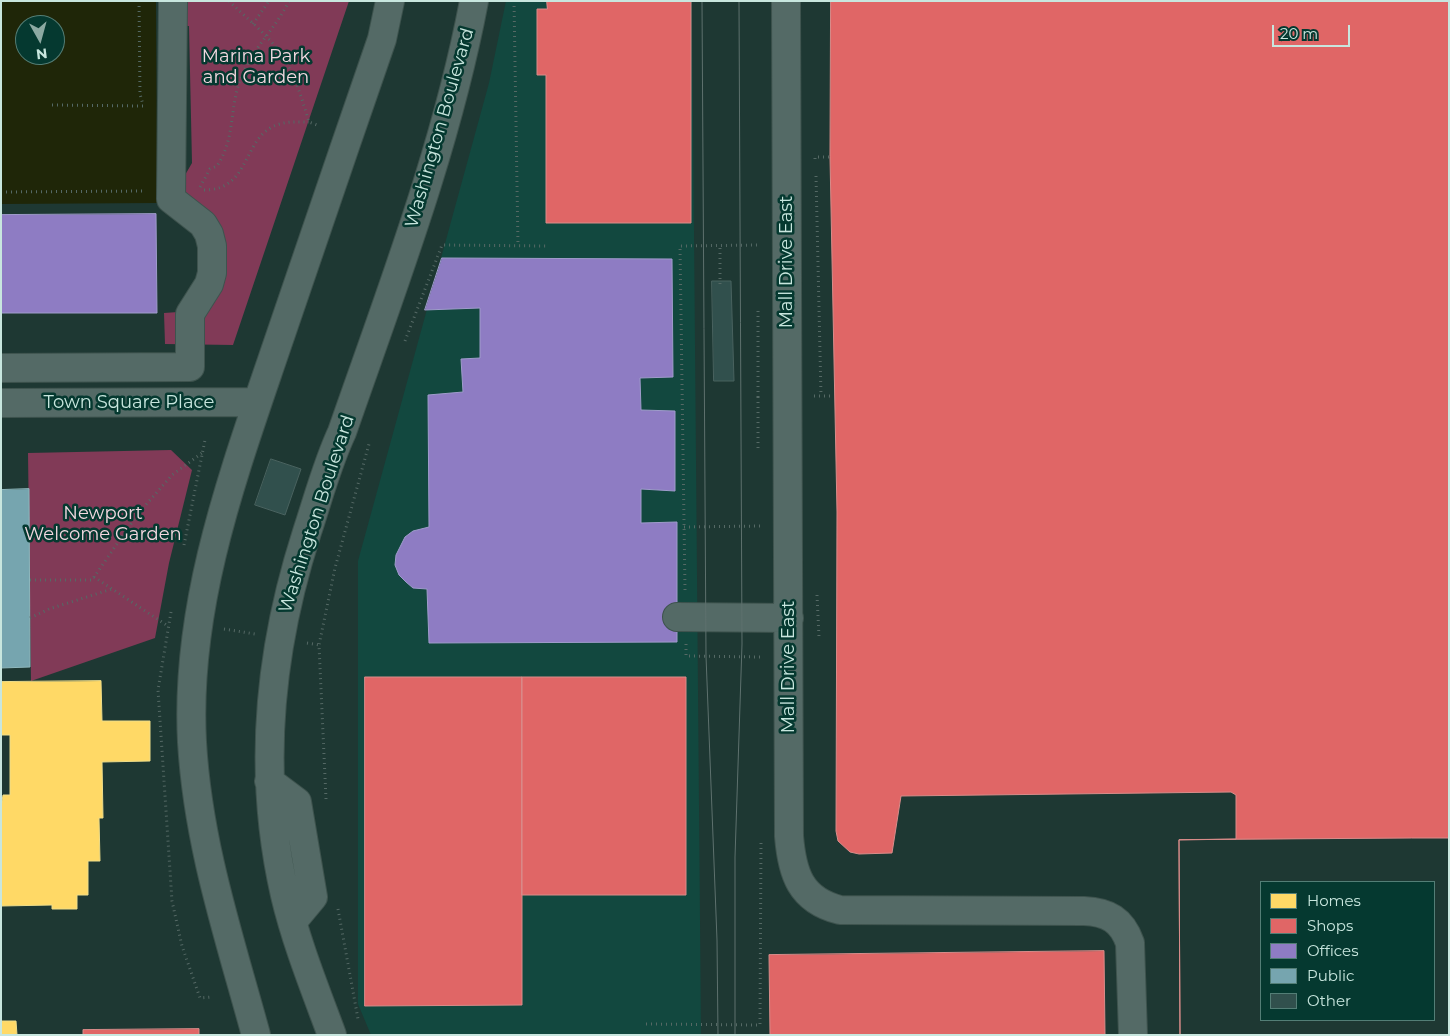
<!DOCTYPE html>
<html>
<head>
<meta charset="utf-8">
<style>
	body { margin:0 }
	#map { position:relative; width:1450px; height:1036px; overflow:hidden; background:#1e3833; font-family:Montserrat,sans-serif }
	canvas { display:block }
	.frame { position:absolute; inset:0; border:2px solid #c8e6de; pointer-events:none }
	.legend { position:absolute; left:1260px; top:881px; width:175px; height:140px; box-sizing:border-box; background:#053930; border:1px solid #537e76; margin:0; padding:6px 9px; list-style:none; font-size:15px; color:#c8e6de }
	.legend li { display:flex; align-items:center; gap:10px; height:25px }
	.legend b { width:25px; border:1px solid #537e76 }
	.north { position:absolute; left:15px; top:15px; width:50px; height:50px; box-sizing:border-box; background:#053930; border:1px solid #537e76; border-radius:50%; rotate:173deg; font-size:14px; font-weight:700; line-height:20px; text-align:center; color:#c8e6de }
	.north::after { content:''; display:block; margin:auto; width:18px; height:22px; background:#8ca9a2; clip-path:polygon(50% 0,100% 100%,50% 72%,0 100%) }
	.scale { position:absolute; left:1272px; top:25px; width:78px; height:22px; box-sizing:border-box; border:2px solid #c8e6de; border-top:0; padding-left:6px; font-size:15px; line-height:18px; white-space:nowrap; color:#c8e6de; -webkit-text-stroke:4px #053930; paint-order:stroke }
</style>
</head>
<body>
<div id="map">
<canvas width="1450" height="1036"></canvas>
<div class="frame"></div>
<ul class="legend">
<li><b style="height:14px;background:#ffd966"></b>Homes</li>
<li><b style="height:14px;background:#e06666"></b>Shops</li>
<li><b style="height:14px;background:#8e7cc3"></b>Offices</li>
<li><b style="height:14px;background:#76a5af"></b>Public</li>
<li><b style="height:14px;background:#31504d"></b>Other</li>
</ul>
<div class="north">N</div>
<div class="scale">20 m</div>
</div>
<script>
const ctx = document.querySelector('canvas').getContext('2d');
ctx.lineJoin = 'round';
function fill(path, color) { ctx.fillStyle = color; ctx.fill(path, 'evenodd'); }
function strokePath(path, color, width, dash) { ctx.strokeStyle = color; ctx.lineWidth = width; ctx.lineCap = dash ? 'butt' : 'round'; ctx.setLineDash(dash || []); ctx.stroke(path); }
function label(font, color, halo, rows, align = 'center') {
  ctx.font = font + ' Montserrat,sans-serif'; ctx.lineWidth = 5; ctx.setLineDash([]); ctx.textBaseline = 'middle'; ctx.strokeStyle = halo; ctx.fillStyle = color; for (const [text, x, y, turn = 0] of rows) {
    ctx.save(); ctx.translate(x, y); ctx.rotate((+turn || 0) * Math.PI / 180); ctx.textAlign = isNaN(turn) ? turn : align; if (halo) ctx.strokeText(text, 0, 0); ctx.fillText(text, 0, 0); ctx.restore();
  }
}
const built = new Path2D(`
	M506,1H692L701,1035H371L358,1004V561L489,83Z`);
const green = new Path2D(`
	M180,1H349L233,345L165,344L164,313L178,312L199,284L204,249L174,194L192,163L189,26H181Z
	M171,450L192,470L169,563L155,638L31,681L28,453Z`);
const water = new Path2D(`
	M1,1H156L157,203L1,204ZM25,25H55V55H25Z`);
const homes = new Path2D(`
	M101,681L102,721H150V761L102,762L103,818H99L100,861H88V895H77V909H52V905L1,906V807L3,795H10V735H1V682Z
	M1,1021H16L17,1035H1Z`);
const shops = new Path2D(`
	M547,1H691V223H546V75H537V9H547Z
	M831,1H1449V1035H1180L1179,840L1236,839V795L1231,792L901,796L892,853L859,854L850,852L838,841L836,831L837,512L830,157ZM1261,882H1434V1020H1261Z
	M365,677H522V1005L365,1006Z
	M522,677H686V895H522Z
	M1412,838H1449V1035H1180L1179,840ZM1261,882H1434V1020H1261Z
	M1104,951L1105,1035H770L769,955Z
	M199,1029V1035H83V1030Z`);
const offices = new Path2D(`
	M156,214L157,313H1V215Z
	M442,258L672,259L673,377L640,378L641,410L675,411V491L641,489V523L677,522V642L429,643L427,589L413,588L406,582L399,575L395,565L396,555L405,537L413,531L429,527L428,395L463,392L461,359L480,358V308L425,310Z`);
const public = new Path2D(`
	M29,489L30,667L1,668V490Z`);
const building = new Path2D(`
	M712,281H731L734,381H714Z
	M271,459L301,469L285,515L255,505Z`);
const path = new Path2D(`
	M139,1L140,94L143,105
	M229,1C248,20 274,39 287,64C297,82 303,102 309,122L317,125
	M514,1L518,246
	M253,24L269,1
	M52,105L143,106
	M815,159V157H830
	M816,176L821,396
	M200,187L210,169L217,166C236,138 229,105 242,75C254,47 276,28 289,1
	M204,190C250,190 242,141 274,126C285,121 297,122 309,122
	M1,192L146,191
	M720,284V245
	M758,311V397
	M405,341L442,245L546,246
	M814,396H833
	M758,397V449
	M684,527L760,526
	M184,545L205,440
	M94,577L168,626
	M30,580H92L137,515L172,475L202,453
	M685,590L680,246L759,245
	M817,595L819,637
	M171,612L158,690L172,901L182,946L200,998L211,997
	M30,618L49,609L112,589
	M224,629L255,634
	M307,643L319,645
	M686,644V656L761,657
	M326,799L319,645L335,568L369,444
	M338,909L358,1019
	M646,1024L760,1025L761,843`);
const minor = new Path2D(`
	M786,1L789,836C792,873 800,900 840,910L1084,911C1108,912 1122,920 1130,943L1133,1035
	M1,368L190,367V314L209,284L212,273V246L209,234L203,224L171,199L173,1
	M1,403L257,402
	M677,617L789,618
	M269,781L297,802L313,897L293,921
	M256,1035C229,936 198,845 192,742C185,610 229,486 271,363C307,255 345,147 382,39L390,1
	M332,1035C315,989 296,942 285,895C257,773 269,650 307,532C318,499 327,464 342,432C391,291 446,149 474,1`);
const tram = new Path2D(`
	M702,1L706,656L717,940L718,1035
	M735,1035V857L742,644L739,1`);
const parkNames = [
	["Marina Park",256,57],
	["and Garden",256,78],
	["Newport",103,514],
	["Welcome Garden",103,535]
];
const streetNames = [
	["Washington Boulevard",440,128,-74],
	["Mall Drive East",787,262,-90],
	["Town Square Place",129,403],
	["Washington Boulevard",317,514,-72],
	["Mall Drive East",789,667,-90]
];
fill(built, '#12483f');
fill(green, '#813a57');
fill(water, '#1f2608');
fill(homes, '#ffd966');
strokePath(homes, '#eedd8a', 1);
fill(shops, '#e06666');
strokePath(shops, '#d98c8a', 1);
fill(offices, '#8e7cc3');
strokePath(offices, '#9f9ccb', 1);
fill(public, '#76a5af');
strokePath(public, '#8fb8bd', 1);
fill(building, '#31504d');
strokePath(building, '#49625f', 1);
strokePath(minor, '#3e534e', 30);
strokePath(path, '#556965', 3, [1, 4]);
strokePath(minor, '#546a66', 28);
strokePath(tram, '#5e716e', 1);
label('18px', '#f3d8e0', '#053930', parkNames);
label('18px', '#c8e6de', '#053930', streetNames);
</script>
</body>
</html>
